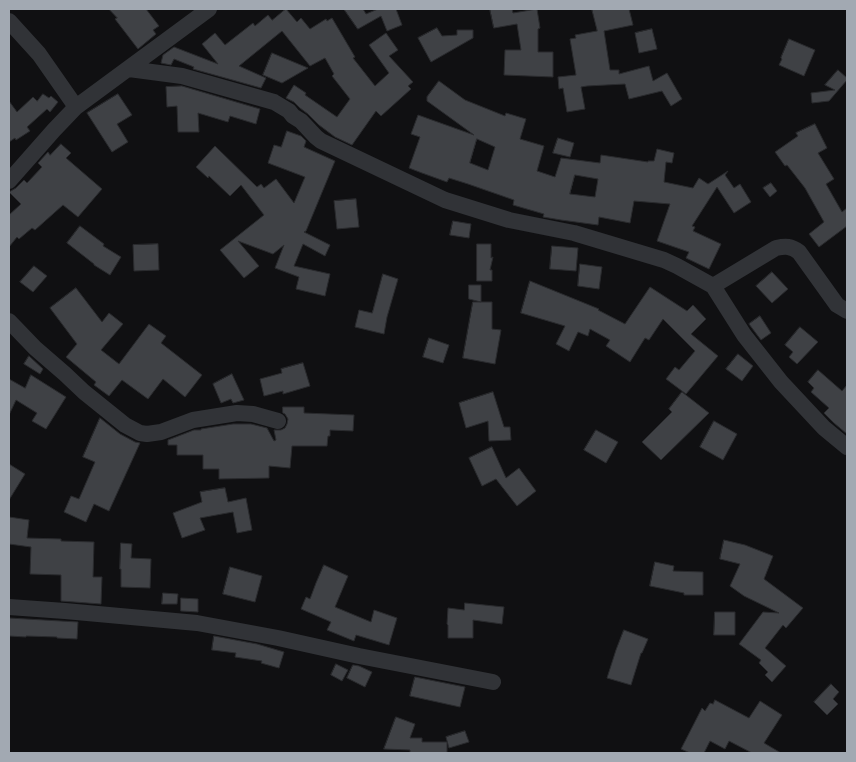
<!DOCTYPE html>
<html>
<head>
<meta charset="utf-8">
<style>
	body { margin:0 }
	#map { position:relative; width:856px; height:762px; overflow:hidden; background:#101012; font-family:Cabin,sans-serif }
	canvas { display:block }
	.frame { position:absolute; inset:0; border:10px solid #a2a9b2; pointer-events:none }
</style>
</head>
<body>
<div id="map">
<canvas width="856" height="762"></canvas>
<div class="frame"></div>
</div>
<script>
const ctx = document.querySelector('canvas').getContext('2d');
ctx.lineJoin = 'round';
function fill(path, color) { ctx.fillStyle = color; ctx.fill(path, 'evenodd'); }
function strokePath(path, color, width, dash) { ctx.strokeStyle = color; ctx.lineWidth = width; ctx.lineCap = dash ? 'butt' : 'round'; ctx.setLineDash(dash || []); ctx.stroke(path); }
const building = new Path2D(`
	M109,9H146L159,26L153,30L156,34L138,49L115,19L117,18Z
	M286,9L297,22L301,18L310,29L326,19L327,21L332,18L355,57L353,58L375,86L389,73L369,45L386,33L398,50L389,56L413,82L408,86L411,89L381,116L376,111L352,145L335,137L319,125L308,114L300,108L294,102L286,98L294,85L306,93L305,95L337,117L350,99L332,76L334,74L325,58L310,66L282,31L239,66L266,78L261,88L193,69L194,67L174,59L171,65L161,63L163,55L174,47L218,64L202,44L215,33L225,45L253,23L255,26L268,15L272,20Z
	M344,9H363L366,14L378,9H396L402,25L387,31L381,16L358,29Z
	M490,9H512L513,13L537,9L540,28L538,29V52H553V77L504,75L505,50H521L517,24L494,28Z
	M592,9H629L633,25L604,31L610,70H619V74L649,66L653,81L667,73L682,99L671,106L662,91L629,99L625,84L587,86L581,87L585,109L567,112L563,88L559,89L558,77L576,75L570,39L576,38L575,35L597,31Z
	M437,28L442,36L457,35V30H473V38L431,62L418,38Z
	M652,29L657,49L639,53L635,33Z
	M789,39L815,50L804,76L779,65L782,59L781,58Z
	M272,53L308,68L282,83L263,75Z
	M838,70L847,78V80L829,101L812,103L811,93L835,90L825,85Z
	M439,81L465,100L505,116L506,113L526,119L520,139L544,146L537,171L555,177L561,158L600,163L601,155L648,162V161H654L657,149L674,153L672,163L666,162L664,182L693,188L699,178L708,184L728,171L725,175L734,188L740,184L751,202L734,213L717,187L692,226L695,227L693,231L721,244L709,269L686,258L689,252L657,241L670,204L634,201L630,223L599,217L598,225L561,220L543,217L544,214L513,205L514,200L468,184L449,178L447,182L422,173L409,168L420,137L411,134L418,115L474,135L427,101V97ZM477,139L495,147L488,170L470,163ZM575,175L598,179L595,197L570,194Z
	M182,86L260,109L256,124L230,116L228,122L198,113L199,132H178L177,106L167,107L166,87Z
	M43,94L49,98L51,96L58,102L50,112L47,109L27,127L30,131L16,140L15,138L9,142V101L17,112L33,97L37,101Z
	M118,94L132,115L117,124L128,142L112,152L87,113Z
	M815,124L827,148L818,153L834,179L826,184L842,212L847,208V226L819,247L809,234L824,222L805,188L787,165L785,166L775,152L798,136L796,133Z
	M287,131L301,136L306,141L304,147L335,161L306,231L304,232L330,245L325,256L303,244L294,266L330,274L325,296L296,289L299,277L275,268L284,245L273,254L238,241L259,266L244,278L220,250L264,215L241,185L230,196L209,176L208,178L196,167L215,146L257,187L261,184L264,188L276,179L294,203L305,177L268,163L274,145L281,147Z
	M558,138L574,143L570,157L553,153Z
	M61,144L71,153L66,158L102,189L78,217L63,205L35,230L32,228L19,239L17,237L9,247V215L21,204L9,192L16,188L24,180L27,183L42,167L38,163L48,152L50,155Z
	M771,183L777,191L770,197L763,188Z
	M356,199L359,227L337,229L334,201Z
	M453,221L471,224L469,238L450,235Z
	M80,226L104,244L103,246L121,257L110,275L94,265V264L67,243Z
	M158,244L159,270L134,271L133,245Z
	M477,244H491V258L493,257L490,270H492V281H477Z
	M552,246L578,248L576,271L550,269Z
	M580,264L602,267L599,289L578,286Z
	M34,266L47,276L33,292L20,282Z
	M772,272L788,289L772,303L756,286Z
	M383,274L398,279L387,317L384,334L355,327L359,310L372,313Z
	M530,281L599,309L598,310L625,324L650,287L687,311L693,305L706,319L691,334L718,356L686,394L666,379L675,367L679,370L695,351L663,319L649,340L645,338L630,362L606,346L610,340L590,329L588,336L578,332L569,351L556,344L565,326L521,313Z
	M469,285H481V302L469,299Z
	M76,288L102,322L109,313L123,324L101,350L119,364L149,324L166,336L161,343L202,375L185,397L163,379L148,399L122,380L109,396L94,385L96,382L66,357L77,344L50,308Z
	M473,302H492V329L501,330L495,364L463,358Z
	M760,316L771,333L761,340L749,324Z
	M800,327L818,342L797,364L789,357L793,352L785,345Z
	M429,338L449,345L443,363L423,357Z
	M738,354L753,366L742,381L726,369Z
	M29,356L43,369L40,374L24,364Z
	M303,363L310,386L283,394V391L264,396L260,379L282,373L281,369Z
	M818,370L842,391L847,385V434L834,423L824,413L829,408L811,392L814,388L808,382Z
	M232,374L244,400L233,403L231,399L221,403L213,384Z
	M31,375L66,397L46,429L32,421L37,413L16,400L9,415V379L25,388Z
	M493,392L504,427H510L511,440L489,441L488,421L466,428L459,403Z
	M682,392L709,413L661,460L642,442L672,412L669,409Z
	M283,407H304V413L354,415L353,431L330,430V436H328L327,446H292L290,468L269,466V478L219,479V469H203V455H177V445H168V440L194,430H201V429L233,424H251L267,428L274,441L276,440L274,430H281L285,428L287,424L288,419L285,414L283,413Z
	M100,418L120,434L135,442L140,443L109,511L94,504L86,522L64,512L71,496L79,499L95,462L83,457Z
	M714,421L737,434L723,460L700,447Z
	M596,430L618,442L606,463L584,450Z
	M492,447L506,478L519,468L536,491L517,506L496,479L482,486L469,458Z
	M9,464L25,474L9,500Z
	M225,488L228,502L246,498L252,530L237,533L233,512L200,518L205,530L182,538L173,513L202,502L200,492Z
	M9,517L29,520L27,538L61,539V541L94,542L93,577H102L101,604L61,601V575L30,574L31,547L9,544Z
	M724,540L745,545L773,556L764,579L803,608L786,628L783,625L765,648L786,666L772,682L765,675L768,672L759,663L761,660L739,644L763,612L779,613L744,596L730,586L740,564L720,559Z
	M121,543L132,544L131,558L151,559L150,588L121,587V569H120Z
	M655,562L674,566L673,571L703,572V595H684V593L650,586Z
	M324,565L348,576L335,607L371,622L374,610L397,618L389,645L356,635L354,641L327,630L331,622L301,609L306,597L310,599L316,583Z
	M230,567L262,576L255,602L223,594Z
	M163,593L178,594L177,604H162Z
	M181,598L198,599V612L181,611Z
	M465,603L504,607L502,624L473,620V638H448V625L447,624L448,608L464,610Z
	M715,612H735V635H714Z
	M9,618L78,622L77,639L57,638V637L26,636V637L9,636Z
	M624,630L648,639L642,653H641L631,685L607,678L616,650Z
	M214,636L257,644L284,652L279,668L261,663L262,661L235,657L236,653L212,650Z
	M336,664L348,670L342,681L331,675Z
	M353,665L359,666L372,672L365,687L347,678Z
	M415,677L465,687L460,707L410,696Z
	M831,684L839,692L833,699L838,704L827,715L814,702Z
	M715,700L749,718L760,701L782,715L764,743L781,753H752L729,741L725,749L710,741L704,753H690L681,749L702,708L705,711L710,703L713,704Z
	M396,717L415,724L410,738H422V742H447V753H410V750L384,749Z
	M465,731L469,742L449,748L446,737Z`);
const minor = new Path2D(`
	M9,21L39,54L76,107
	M129,69L182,76L274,102L289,111L293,116L301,121L316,137L321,141L445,200L509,220L574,233L664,260L677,266L713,286L744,335L781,382L824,428L847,447
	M9,181L54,130L76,107L209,9
	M713,286L776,248C786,246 791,246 799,252L837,305L847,311
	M9,321L35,348L65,374L84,392L125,425L140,433L147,434L161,432L193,420L237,413L253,414L278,421
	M9,607L65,611L197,623L278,638L359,656L493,682`);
fill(building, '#3f4145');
strokePath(building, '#2a2b2e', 1);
strokePath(minor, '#313337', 16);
</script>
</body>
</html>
